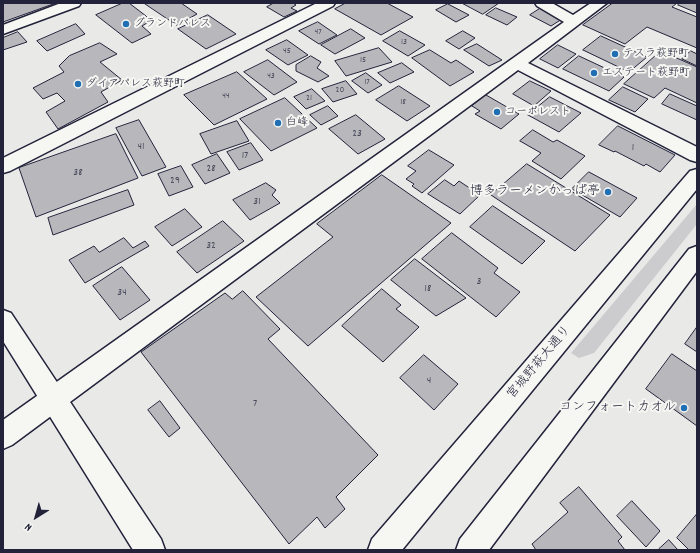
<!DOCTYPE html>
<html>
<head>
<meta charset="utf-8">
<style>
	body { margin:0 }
	#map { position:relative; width:700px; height:553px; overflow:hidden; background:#e9e9e7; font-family:Dekko,sans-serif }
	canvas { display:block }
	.frame { position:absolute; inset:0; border:4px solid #22223b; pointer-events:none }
	.north { position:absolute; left:16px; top:497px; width:40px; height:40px; -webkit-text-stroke:3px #f6f6f2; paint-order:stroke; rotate:217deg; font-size:11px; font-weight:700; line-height:16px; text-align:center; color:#22223b }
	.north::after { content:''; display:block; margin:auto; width:14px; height:18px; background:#22223b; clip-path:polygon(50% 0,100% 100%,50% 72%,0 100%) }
</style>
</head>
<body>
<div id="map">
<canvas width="700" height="553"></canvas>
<div class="frame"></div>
<div class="north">N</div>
</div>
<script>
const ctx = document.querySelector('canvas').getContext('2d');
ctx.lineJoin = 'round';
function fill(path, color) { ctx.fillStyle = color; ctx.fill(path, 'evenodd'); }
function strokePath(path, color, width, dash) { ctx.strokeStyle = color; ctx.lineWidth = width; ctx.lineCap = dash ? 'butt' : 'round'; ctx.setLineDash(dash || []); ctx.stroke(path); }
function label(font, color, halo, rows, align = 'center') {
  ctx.font = font + ' Dekko,"Klee One",sans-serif'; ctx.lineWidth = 4; ctx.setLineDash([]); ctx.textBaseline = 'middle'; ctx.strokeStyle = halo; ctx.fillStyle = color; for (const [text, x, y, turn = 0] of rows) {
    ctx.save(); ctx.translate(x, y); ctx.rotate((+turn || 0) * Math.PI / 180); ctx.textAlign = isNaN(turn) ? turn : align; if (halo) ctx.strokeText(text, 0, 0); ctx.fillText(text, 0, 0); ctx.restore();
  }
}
const green = new Path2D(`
	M697,204V224L594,353L579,358L571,353Z`);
const building = new Path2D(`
	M3,3H56L3,22Z
	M123,3H129L146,16L150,21L142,26L151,34L132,43L96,15Z
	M144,3H181L197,14L177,25Z
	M274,3H293L296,5L291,8L297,11L284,17L267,7Z
	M346,3H387L413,17L381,35L335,9Z
	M462,3H499L483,14Z
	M613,3H677L672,7L697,17V48L647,27L625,44L583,25Z
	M680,3H697V13L678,5Z
	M448,4L469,15L456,22L436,10Z
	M496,8L517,17L507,25L486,15Z
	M541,8L562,19L551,26L530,15Z
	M208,15L236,34L206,49L178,29Z
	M318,22L337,35L319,44L299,31Z
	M76,24L85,34L47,51L37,41Z
	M351,29L365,38L335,54L321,45Z
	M400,31L425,45L408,56L383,41Z
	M463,31L475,38L459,49L446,41Z
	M18,32L27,42L3,50V38Z
	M601,36L647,57L629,72L583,50Z
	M287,40L308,55L288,65L266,50Z
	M100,43L117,54L100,62L122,80L101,92L108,102L58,129L46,112L65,101L57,93L43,99L33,88L64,72L59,66L69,56Z
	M477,44L502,60L489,66L464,50Z
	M558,45L576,54L558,68L540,59Z
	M379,48L392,62L346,76L335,61Z
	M430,50L451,63L456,60L474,72L450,86L412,58Z
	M661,51L697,67V103L665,88L654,98L624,84Z
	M691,51L697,54V66L682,59Z
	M311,56L321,62L317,68L329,76L318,82L296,71V65Z
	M579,56L624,77L609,91L563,69Z
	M268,60L297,82L274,95L244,72Z
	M402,63L414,72L390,83L378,73Z
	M237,72L267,99L214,125L184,95Z
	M366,73L382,85L368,93L352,81Z
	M346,81L357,94L333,102L322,89Z
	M530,81L551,91L534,106L513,94Z
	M399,86L430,106L407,121L376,100Z
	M623,87L648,99L635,112L609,100Z
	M312,89L325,101L306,109L294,97Z
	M670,94L697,106V120L662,104Z
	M486,95L519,114L501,129L475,114L480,111L472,106Z
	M550,97L581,113L559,132L528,115Z
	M285,98L317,128L271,151L240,119Z
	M328,106L338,116L321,125L310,115Z
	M356,115L385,139L358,154L329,129Z
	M139,120L166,167L142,176L116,128Z
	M237,121L249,141L211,154L200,134Z
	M618,126L675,155L660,172L646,164L644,166L615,151L614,152L599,145Z
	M533,130L553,142L557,140L585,156L561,179L532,161L541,153L520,141Z
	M116,134L138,178L36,217L19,168Z
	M251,143L263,160L239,170L227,152Z
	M429,150L454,165L422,193L412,186L414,184L406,179L416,171L408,166Z
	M217,154L230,173L205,184L192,165Z
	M527,164L610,215L575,251L491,195Z
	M181,166L193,187L169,196L158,174Z
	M589,172L637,198L620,217L572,189Z
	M382,175L451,223L308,346L256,297L333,237L317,224Z
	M445,180L454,186L459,181L480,195L460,214L428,194Z
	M266,183L276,190L272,195L280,203L250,220L233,200Z
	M128,190L134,205L53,235L48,218Z
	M493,206L545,241L522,264L470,227Z
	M185,209L202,227L172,246L155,227Z
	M223,221L244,241L197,273L177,252Z
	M452,233L498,268L494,273L520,292L496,317L422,259Z
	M124,238L133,248L145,241L149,246L85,283L69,260L94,246L99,252Z
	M415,259L466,298L436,316L391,280Z
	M122,267L150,300L120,320L93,286Z
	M382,289L401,305L396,309L419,327L383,362L342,326Z
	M243,291L280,329L268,339L378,455L336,497L345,509L325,528L317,517L289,544L141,352L225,293L232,299Z
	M697,327V352L685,344Z
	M672,354L697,371V426L646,389Z
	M424,355L458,384L434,410L400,378Z
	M160,401L180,428L169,437L148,410Z
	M579,487L622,537L618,541L625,550H536L532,544L568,512L560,503Z
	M632,501L660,531L646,547L617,516Z
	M697,514V550H689L677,538Z
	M669,540L678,550H659V549Z`);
const minor = new Path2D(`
	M61,3H81L79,6L3,34V25Z
	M317,3H335L333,6L10,171L3,173V158Z
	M535,3H552L573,15L591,3H607L528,63L697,147V162L690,160L518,70L12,445L3,449V420L564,22L537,6Z`);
const tertiary = new Path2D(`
	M697,169V189L402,550H368L372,539L690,171Z
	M697,246V271L489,550H456L460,539L689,249Z
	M3,310L11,313L161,539L165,550H133L3,341Z`);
const markers = [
	[126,24,4,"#1f6fb2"],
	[615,54,4,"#1f6fb2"],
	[594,73,4,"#1f6fb2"],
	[78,84,4,"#1f6fb2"],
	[497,112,4,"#1f6fb2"],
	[278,123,4,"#1f6fb2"],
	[608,192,4,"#1f6fb2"],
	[684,408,4,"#1f6fb2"]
];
const farNumbernames = [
	["47",318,33],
	["13",404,43],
	["45",287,52],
	["15",363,61],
	["43",271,77],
	["17",367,83],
	["20",340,91],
	["44",226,97],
	["21",309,99],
	["18",403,103]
];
const farPoinames = [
	["グランドパレス",134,24],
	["テスラ萩野町",623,54],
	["エステート萩野町",602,73],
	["ダイアパレス萩野町",86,84],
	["コーポレスト",505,112],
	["白峰",286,123]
];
const numberNames = [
	["23",357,134],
	["41",141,147],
	["1",633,148],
	["17",245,156],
	["28",211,169],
	["38",78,173],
	["29",175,181],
	["31",257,202],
	["32",211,246],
	["3",479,282],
	["18",428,289],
	["34",122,293],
	["4",429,381],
	["7",255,404]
];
const poiNames = [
	["博多ラーメンかっぱ亭",600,192],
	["コンフォートカオル",676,408]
];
const streetNames = [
	["宮城野萩大通り",540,363,-50]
];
fill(green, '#ccccce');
fill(building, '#b8b8bc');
strokePath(building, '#22223b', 1);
strokePath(minor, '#22223b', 3);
strokePath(tertiary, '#22223b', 3);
fill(minor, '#f6f6f2');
fill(tertiary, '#f6f6f2');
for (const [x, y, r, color] of markers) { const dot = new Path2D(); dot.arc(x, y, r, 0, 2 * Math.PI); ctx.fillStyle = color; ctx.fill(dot); strokePath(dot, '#f6f6f2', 1.5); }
label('9px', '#48485b', null, farNumbernames);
label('11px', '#22223b', '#f6f6f2', farPoinames, 'left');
label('11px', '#48485b', null, numberNames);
label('13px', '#22223b', '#f6f6f2', poiNames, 'right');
label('13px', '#22223b', '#f6f6f2', streetNames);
</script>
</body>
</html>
